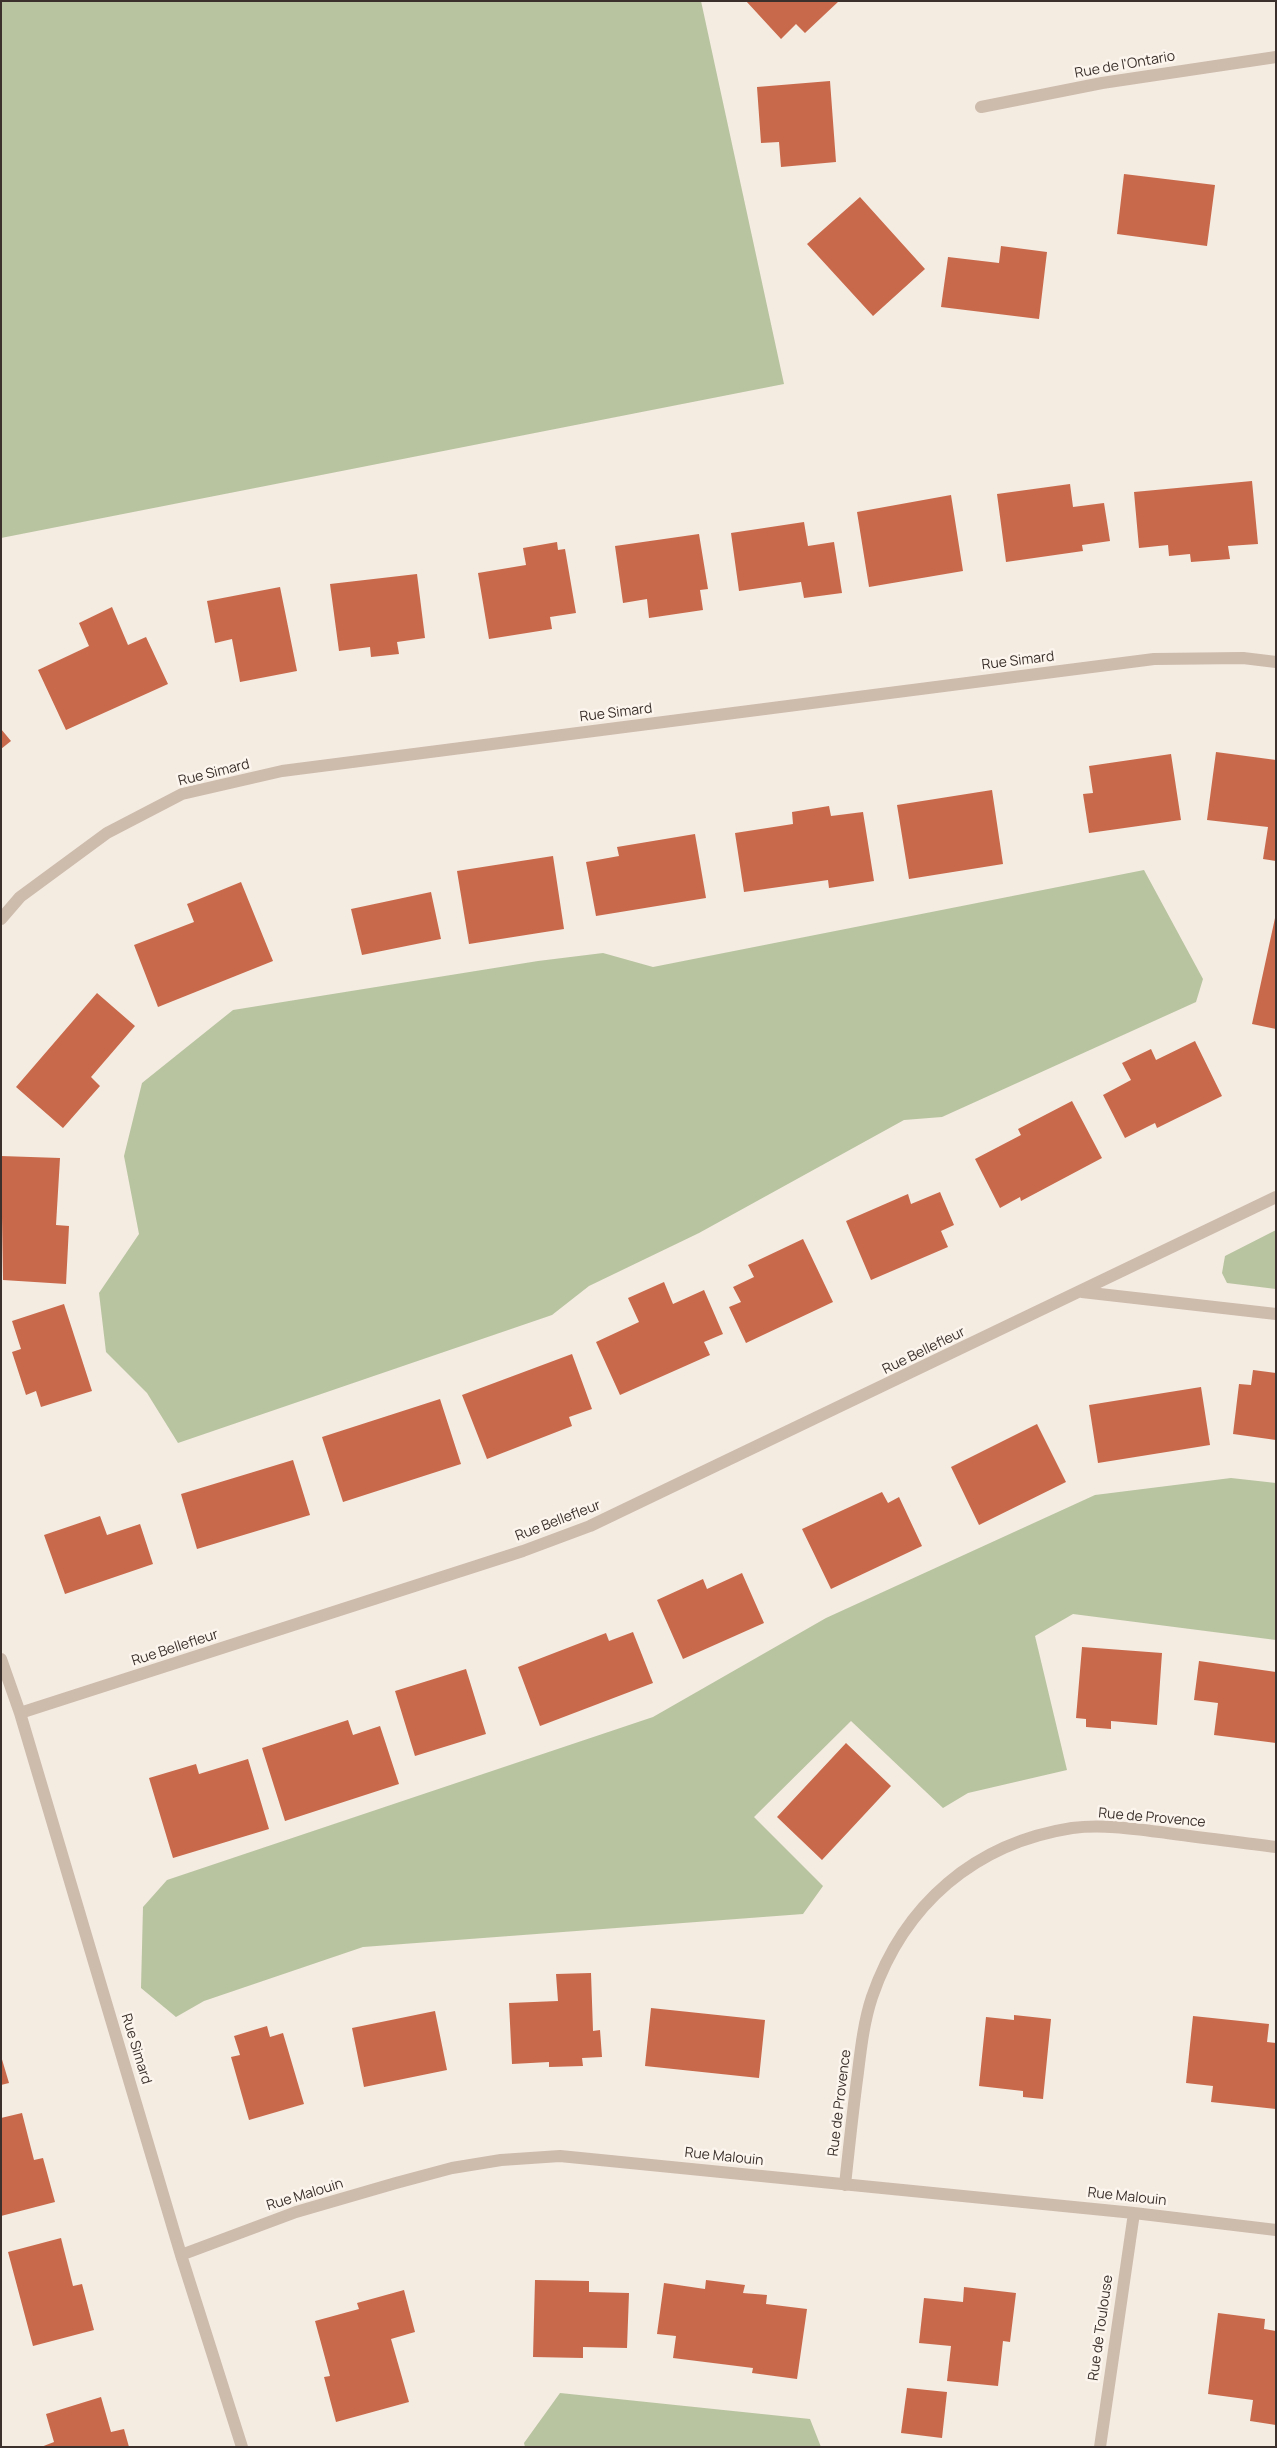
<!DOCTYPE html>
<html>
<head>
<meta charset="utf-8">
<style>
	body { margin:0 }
	#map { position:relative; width:1277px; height:2448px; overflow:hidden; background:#f4ebe1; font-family:Manrope,sans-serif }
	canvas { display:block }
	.frame { position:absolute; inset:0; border:2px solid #3b302b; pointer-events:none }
</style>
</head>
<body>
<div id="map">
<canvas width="1277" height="2448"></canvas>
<div class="frame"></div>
</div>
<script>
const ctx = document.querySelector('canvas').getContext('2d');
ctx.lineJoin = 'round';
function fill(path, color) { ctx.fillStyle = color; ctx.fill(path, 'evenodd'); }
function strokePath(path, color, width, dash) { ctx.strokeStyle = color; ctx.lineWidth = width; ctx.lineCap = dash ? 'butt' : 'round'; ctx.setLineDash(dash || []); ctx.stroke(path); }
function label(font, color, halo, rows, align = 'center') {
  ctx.font = font + ' Manrope,sans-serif'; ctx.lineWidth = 5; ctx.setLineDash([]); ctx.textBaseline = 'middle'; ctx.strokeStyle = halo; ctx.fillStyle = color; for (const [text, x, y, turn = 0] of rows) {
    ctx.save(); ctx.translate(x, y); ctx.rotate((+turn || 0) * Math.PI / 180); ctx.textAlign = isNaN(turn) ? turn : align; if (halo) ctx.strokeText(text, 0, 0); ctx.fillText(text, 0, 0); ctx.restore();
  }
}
const green = new Path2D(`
	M1,1H701L784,384L1,538Z
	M1144,870L1203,979L1196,1002L942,1117L904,1120L699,1233L589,1286L552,1315L178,1443L147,1393L106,1352L99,1293L139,1234L124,1156L142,1083L233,1010L538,961L603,953L653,967Z
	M1276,1230V1289L1227,1283L1222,1273L1225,1256Z
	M1231,1478L1276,1483V1640L1073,1614L1035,1636L1067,1770L968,1793L943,1808L851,1721L754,1817L823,1886L803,1914L363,1947L204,2001L176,2017L141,1988L143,1907L167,1880L653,1717L826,1618L1095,1495Z
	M560,2393L810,2419L821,2447H525L524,2443Z`);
const building = new Path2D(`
	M746,1H839L805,33L796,24L781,39Z
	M830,81L836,162L781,167L779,142L761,143L757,87Z
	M1124,174L1215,185L1207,246L1117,234Z
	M860,197L925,269L873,316L807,244Z
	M1001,246L1047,252L1039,319L941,307L948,257L999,263Z
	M1252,481L1258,544L1228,546L1230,559L1191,562L1190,554L1169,556L1168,545L1139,548L1134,492Z
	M1070,484L1073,507L1104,503L1110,541L1082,545L1083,551L1006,562L997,494Z
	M951,495L963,571L869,587L857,512Z
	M804,522L808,546L834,542L842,593L804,598L801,582L739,591L731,533Z
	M699,534L708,589L700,590L703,610L649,618L647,599L623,603L615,546Z
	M557,542L558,550L565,549L576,613L550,617L552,629L489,639L478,573L526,565L523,548Z
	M417,574L425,638L397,642L399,654L371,657L370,647L339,651L330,584Z
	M280,587L297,671L240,682L232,639L215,643L207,601Z
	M112,607L128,645L146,637L168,684L66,730L38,670L89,646L79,623Z
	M1,729L11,741L1,749Z
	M1216,752L1276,760V861L1263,859L1268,827L1207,820Z
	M1171,754L1181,820L1089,833L1083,794L1093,793L1089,766Z
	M992,790L1003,864L909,879L897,805Z
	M829,806L831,816L863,812L874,881L829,888L828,880L744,892L735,833L793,824L792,812Z
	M695,834L706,898L596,916L586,862L619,856L617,847Z
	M553,856L564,929L469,944L457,871Z
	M241,882L273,961L158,1007L134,945L194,922L187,904Z
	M431,892L441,939L362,955L351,909Z
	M1275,918H1276V1029L1252,1024Z
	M97,993L135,1026L91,1077L100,1086L63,1128L16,1087Z
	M1195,1041L1222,1096L1157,1128L1155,1123L1125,1138L1103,1095L1131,1080L1122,1063L1151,1049L1156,1060Z
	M1072,1101L1102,1158L1021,1201L1020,1197L1000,1208L975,1159L1021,1135L1018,1129Z
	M1,1156L60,1158L56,1225L69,1226L66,1284L3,1280Z
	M940,1192L954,1225L941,1231L948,1247L871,1280L846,1221L908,1194L911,1204Z
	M803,1239L833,1302L746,1343L729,1307L741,1302L733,1287L754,1277L748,1265Z
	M664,1282L673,1304L704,1290L723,1334L704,1342L710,1355L620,1395L596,1342L639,1322L628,1298Z
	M64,1304L92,1391L41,1407L36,1391L26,1395L12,1352L21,1349L12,1321Z
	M572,1354L592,1409L569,1417L572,1426L487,1459L462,1395Z
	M1253,1370L1276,1373V1440L1233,1434L1239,1384L1251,1385Z
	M1201,1387L1210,1445L1098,1463L1089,1405Z
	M440,1399L461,1464L343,1502L322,1437Z
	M1037,1424L1066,1482L979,1525L951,1467Z
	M293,1460L310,1515L197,1549L181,1494Z
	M882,1492L888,1503L899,1497L922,1546L831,1589L802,1529Z
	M100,1516L107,1535L140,1524L153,1564L65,1594L44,1535Z
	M742,1573L764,1623L683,1659L657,1600L703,1579L707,1589Z
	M633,1632L653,1683L540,1726L518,1667L606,1633L609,1641Z
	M1082,1647L1162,1653L1157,1725L1111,1721V1729L1086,1727V1719L1076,1718Z
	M1199,1661L1276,1672V1743L1214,1735L1218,1703L1194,1700Z
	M466,1669L486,1734L415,1756L395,1691Z
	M348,1720L353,1735L380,1726L399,1784L285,1821L262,1748Z
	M846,1743L891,1786L822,1860L777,1817Z
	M248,1759L269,1829L173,1858L149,1778L196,1764L199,1774Z
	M591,1973L593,2031L600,2030L602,2057L582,2058L583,2066L549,2067V2062L512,2064L509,2003L558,2001L556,1974Z
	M651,2008L765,2020L759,2078L645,2066Z
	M435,2011L447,2070L364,2087L352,2028Z
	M1014,2015L1051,2019L1043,2099L1023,2097V2091L979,2086L986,2017L1014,2020Z
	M1193,2016L1269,2024L1267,2042L1276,2043V2109L1211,2102L1213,2086L1186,2083Z
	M267,2026L270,2037L283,2033L304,2104L249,2120L231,2057L240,2055L234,2036Z
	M1,2056L9,2083L1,2085Z
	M22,2113L34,2160L43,2158L55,2202L1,2216V2118Z
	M61,2238L73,2286L82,2284L94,2330L33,2346L8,2252Z
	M535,2280L589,2281V2292L629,2293L627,2348L583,2347V2358L533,2357Z
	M706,2280L745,2285L743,2293L767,2295L766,2304L807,2309L797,2379L752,2373L753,2368L673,2358L676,2336L657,2334L664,2283L705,2289Z
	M964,2287L1016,2293L1010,2342L1003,2341L998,2386L947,2381L951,2346L919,2343L924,2298L963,2302Z
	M404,2290L415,2332L391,2339L409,2402L336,2422L324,2377L330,2376L315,2321L359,2309L357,2303Z
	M1218,2313L1265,2319L1264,2329L1276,2331V2425L1250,2421L1253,2400L1208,2394Z
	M907,2388L947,2392L942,2438L901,2433Z
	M101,2397L111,2432L124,2429L129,2447H41L54,2442L46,2414Z`);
const street = new Path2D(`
	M981,107L1102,83L1276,57
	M1,919L20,897L107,833L182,794L282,771L1154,659L1243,658L1276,662
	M1082,1292L1276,1314
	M1,1659L20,1713L181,2255L242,2447
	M20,1713L523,1551L590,1526L1276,1197
	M845,2185C849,2147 853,2109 858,2072C861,2047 864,2021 872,1997C904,1904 975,1843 1072,1828C1103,1824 1136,1829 1167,1833C1203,1838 1239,1842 1276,1847
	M181,2255L296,2212L396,2183L452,2168L501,2160L560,2156L1134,2213L1276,2230
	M1100,2447L1134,2213`);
const streetNames = [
	["Rue de l'Ontario",1125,65,-10],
	["Rue Simard",1018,661,-7],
	["Rue Simard",616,713,-7],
	["Rue Simard",214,773,-14],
	["Rue Bellefleur",924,1351,-26],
	["Rue Bellefleur",558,1521,-21],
	["Rue Bellefleur",175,1648,-18],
	["Rue de Provence",1152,1818,5],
	["Rue Simard",136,2049,73],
	["Rue de Provence",840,2103,-83],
	["Rue Malouin",724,2157,6],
	["Rue Malouin",305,2195,-17],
	["Rue Malouin",1127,2197,6],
	["Rue de Toulouse",1101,2328,-82]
];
fill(green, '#b8c4a0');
fill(building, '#c8694b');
strokePath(street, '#cdbbac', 12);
label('14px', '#3b302b', '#fbf5ee', streetNames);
</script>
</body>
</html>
